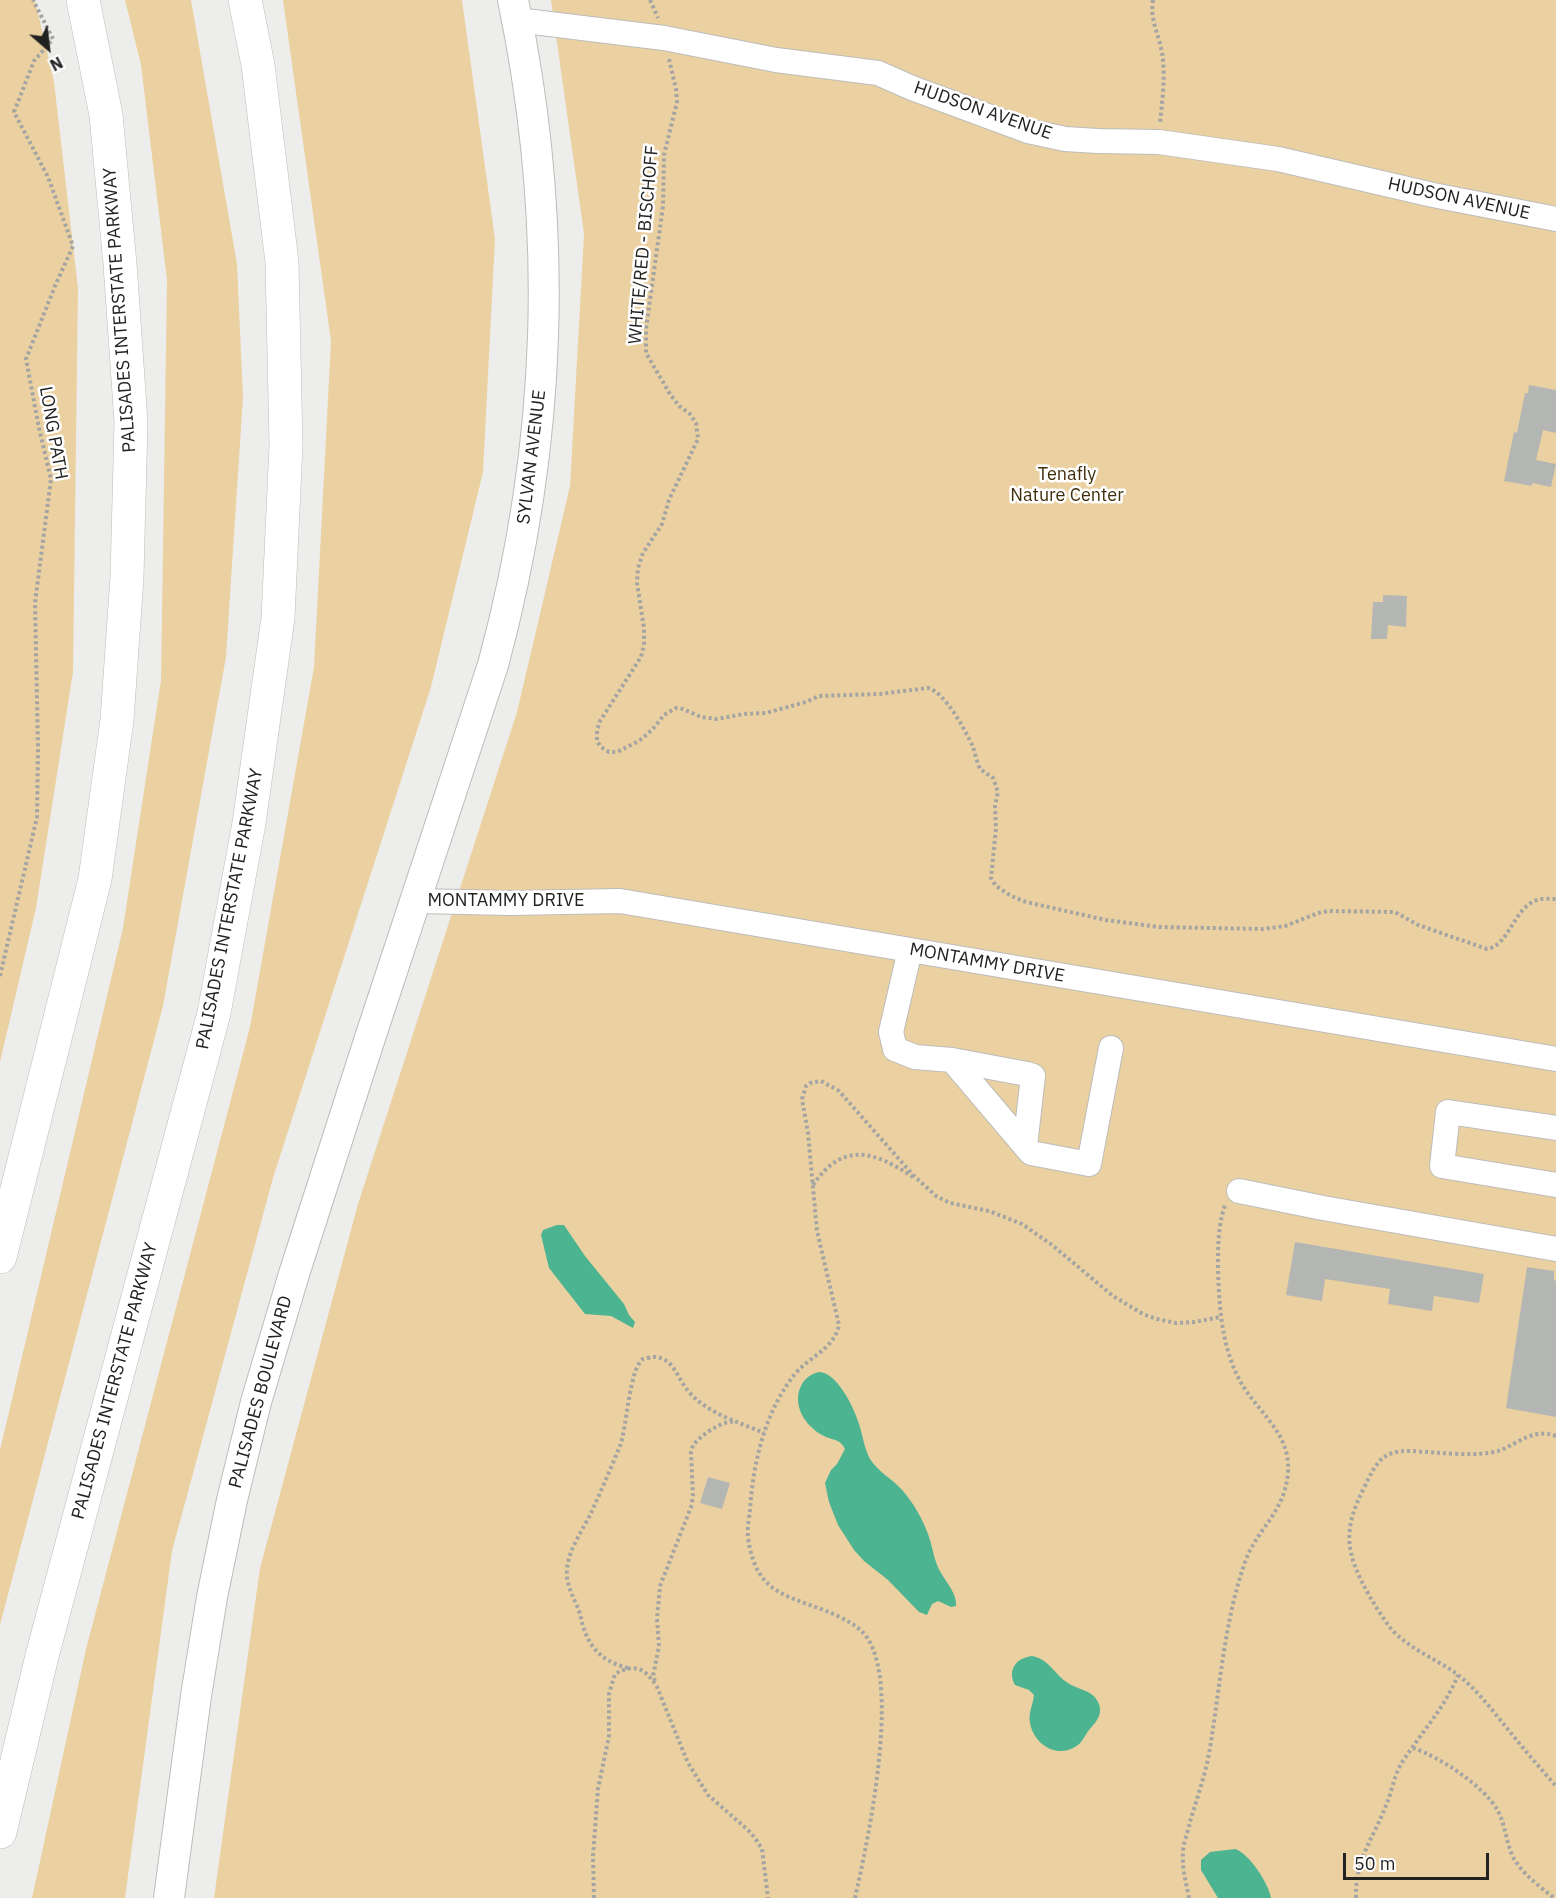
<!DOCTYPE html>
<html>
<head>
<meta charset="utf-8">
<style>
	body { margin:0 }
	#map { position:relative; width:1556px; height:1898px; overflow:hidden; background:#edeeeb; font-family:"IBM Plex Sans",sans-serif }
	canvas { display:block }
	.north { position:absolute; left:18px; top:18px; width:60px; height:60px; -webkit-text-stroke:4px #fff; paint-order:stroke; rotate:152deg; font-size:16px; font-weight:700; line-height:24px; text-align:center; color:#222221 }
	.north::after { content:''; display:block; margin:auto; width:21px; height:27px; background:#222221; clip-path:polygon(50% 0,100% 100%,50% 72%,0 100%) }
	.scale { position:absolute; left:1343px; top:1853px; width:146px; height:27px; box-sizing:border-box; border:3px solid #222221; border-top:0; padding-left:8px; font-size:18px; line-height:21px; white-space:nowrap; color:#222221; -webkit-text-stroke:4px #fff; paint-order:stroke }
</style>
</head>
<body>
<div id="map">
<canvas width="1556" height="1898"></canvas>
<div class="north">N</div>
<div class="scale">50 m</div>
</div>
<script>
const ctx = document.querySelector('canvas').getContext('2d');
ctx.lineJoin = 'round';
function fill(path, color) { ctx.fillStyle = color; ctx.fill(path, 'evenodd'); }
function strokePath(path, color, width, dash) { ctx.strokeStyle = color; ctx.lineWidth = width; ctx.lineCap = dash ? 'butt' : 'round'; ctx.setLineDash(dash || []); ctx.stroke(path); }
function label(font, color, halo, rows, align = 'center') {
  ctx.font = font + ' "IBM Plex Sans",sans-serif'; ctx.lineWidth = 5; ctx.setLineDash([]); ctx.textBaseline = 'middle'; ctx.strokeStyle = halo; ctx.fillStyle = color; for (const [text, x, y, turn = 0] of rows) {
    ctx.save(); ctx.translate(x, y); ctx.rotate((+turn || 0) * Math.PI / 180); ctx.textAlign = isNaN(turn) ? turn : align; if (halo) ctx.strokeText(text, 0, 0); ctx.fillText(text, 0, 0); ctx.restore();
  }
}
const green = new Path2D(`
	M0,0H35L54,82L78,288L73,672L36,908L0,1062Z
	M125,0H191L237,264L243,397L226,657L163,1006L0,1625V1450L123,928L161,680L167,280L141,65Z
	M283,0H462L495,239L483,472L431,687L273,1178L172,1551L125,1898H32L86,1649L250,1027L314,667L331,341Z
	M551,0H1556V1898H214L260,1568L358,1204L517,712L570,486L584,234Z`);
const water = new Path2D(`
	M557,1225H564L585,1256L624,1304L629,1315L635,1322L633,1328L611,1316L585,1314L549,1268L541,1235L543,1230Z
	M819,1372C838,1373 854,1408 859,1424C863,1436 864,1448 870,1459C878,1472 893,1479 903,1491C914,1504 922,1518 928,1534C932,1544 933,1555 937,1565C942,1578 958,1593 956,1606L951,1607L938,1601L932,1604L927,1615L919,1612L888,1580L864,1561L854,1550L838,1525L829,1502L825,1483L831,1470L837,1464L845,1449C841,1440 834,1440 826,1437C808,1429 794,1410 799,1391C802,1381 809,1374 819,1372Z
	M1032,1656C1049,1659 1054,1674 1068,1683C1078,1690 1093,1690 1098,1702C1104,1714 1096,1722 1089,1730C1085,1735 1083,1741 1078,1745C1058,1760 1034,1745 1030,1723C1028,1713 1033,1705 1034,1695L1029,1690L1015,1685C1007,1670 1016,1658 1032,1656Z
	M1235,1849C1249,1853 1269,1884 1271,1898H1218L1201,1870V1860L1210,1852Z`);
const building = new Path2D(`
	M1529,385L1556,390V433L1543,430L1536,460L1556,464L1551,487L1532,483V486L1504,481L1514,432L1517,433L1525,393H1528Z
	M1383,595L1407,596L1406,627L1388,625L1387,639H1371L1373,602H1383Z
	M1295,1242L1484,1274L1479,1303L1434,1296L1432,1311L1388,1304L1390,1289L1325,1279L1322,1301L1286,1295Z
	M1527,1267L1554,1271V1280L1556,1281V1417L1506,1408Z
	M708,1477L730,1483L722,1509L700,1503Z`);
const path = new Path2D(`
	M650,0L658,18
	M1153,0C1149,21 1162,40 1163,61C1165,81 1162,103 1160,123
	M669,59L676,89L677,102L664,155L663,206L646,329V353L670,394L679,406L690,414L696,423L698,439L669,500L662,524L643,553L638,568L637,583L644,628V645L641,657L600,721L597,730V741L601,747L609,752H617L639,741L652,730L664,715L676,708L683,709L701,717L717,719L744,714L766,713L806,702L819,696L880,694L928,688C944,691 966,731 973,747C975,754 977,762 980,769L993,778L998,792L995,806L996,828L991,878L996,886L1011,896L1026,902L1106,920L1159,927L1263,929L1285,926L1321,912L1329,911L1395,912L1418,925L1487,949C1510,945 1513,908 1537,900C1543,898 1550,899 1556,899
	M0,976L37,817L38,749L35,603L51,479L39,428L26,359L55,286L73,246L48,177L14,112L34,61L53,39L33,0
	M813,1185C843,1141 874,1151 913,1177
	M1556,1436C1534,1428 1520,1442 1501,1450C1479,1458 1435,1452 1411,1451C1382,1450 1376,1463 1365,1486C1341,1532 1346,1554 1370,1597C1377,1608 1384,1621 1393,1631C1413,1652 1443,1661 1464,1680C1480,1694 1493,1711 1506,1727C1522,1747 1539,1767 1556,1786
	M628,1668C597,1660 586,1643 580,1614C576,1601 568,1590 567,1576C565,1554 582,1532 591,1513C601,1491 611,1468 620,1446C627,1428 629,1369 643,1359C645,1358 650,1358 652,1357C674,1356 677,1379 689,1392C708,1414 739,1422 764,1433
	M655,1681L653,1676L659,1646L657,1619L660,1586L691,1507L693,1496L691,1452L693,1445L702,1436L712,1429L724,1423L735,1421
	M1413,1748C1440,1757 1484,1786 1498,1811C1506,1826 1506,1844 1514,1859C1524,1875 1540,1887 1554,1898
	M594,1898L593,1856L598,1789L609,1736V1694L615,1674C635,1663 645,1668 657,1687L688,1763L708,1795L749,1831L755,1838L762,1849L768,1898
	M855,1898C868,1840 900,1690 868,1639C861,1628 851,1623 840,1617C794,1595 756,1600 748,1537C747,1528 749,1518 750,1510C753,1463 765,1411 795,1374C810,1356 834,1349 839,1325L817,1231L808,1133L802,1099L806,1086L810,1083L821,1081L839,1091L913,1175L936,1196L950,1203L989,1211L1022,1224L1052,1245L1113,1296L1143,1314L1157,1319L1176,1323L1195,1322L1220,1317
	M1189,1898C1186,1883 1182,1868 1183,1853C1183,1843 1188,1832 1190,1822C1197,1798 1206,1773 1210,1748C1220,1687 1224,1624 1244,1565C1256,1528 1285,1514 1288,1472C1291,1430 1253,1410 1237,1375C1221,1341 1219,1304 1218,1268C1218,1246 1218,1226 1225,1205
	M1356,1898C1355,1858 1374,1838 1387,1803C1392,1791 1394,1776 1401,1764C1420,1734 1445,1708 1458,1675`);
const minor = new Path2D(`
	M517,20L664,38L776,60L878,73L912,88L1028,131L1065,139L1098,141L1159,142L1278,159L1433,195L1556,219
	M416,901L510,903L620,901L1556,1059
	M910,950L891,1032L895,1049L915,1057L952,1060L1031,1153L1089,1164L1111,1048
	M952,1060L1027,1074L1033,1076L1025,1146
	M1556,1128L1448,1112L1442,1166L1556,1185
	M1239,1191L1323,1208L1556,1249`);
const major = new Path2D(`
	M169,1898L196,1696L212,1597L232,1500L256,1402L294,1274L369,1041L493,665C553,443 560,225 513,0`);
const highway = new Path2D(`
	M0,1257L95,879L117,720L127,577L131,422L120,264L106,115L83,0
	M0,1832L42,1656L214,1013L249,823L278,618L286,445L282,262L258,65L245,0`);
const streetNames = [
	["HUDSON AVENUE",983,111,19],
	["HUDSON AVENUE",1459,199,12],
	["WHITE/RED - BISCHOFF",644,245,-85],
	["PALISADES INTERSTATE PARKWAY",120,310,-94],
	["LONG PATH",53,433,80],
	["SYLVAN AVENUE",532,457,-83],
	["MONTAMMY DRIVE",506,901],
	["PALISADES INTERSTATE PARKWAY",230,909,-79],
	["MONTAMMY DRIVE",987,963,10],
	["PALISADES INTERSTATE PARKWAY",115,1381,-75],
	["PALISADES BOULEVARD",261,1392,-75]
];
const parkNames = [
	["Tenafly",1067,475],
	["Nature Center",1067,496]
];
fill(green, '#ebd1a1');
fill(water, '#4db491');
fill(building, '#b3b6b3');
strokePath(minor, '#bcbdba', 26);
strokePath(major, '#bcbdba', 32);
strokePath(highway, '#bcbdba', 34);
strokePath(path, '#a4a5a3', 4, [3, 3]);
strokePath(minor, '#fff', 24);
strokePath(major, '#fff', 30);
strokePath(highway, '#fff', 33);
label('18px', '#222221', '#fff', streetNames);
label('18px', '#402e0b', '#fff', parkNames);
</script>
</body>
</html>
